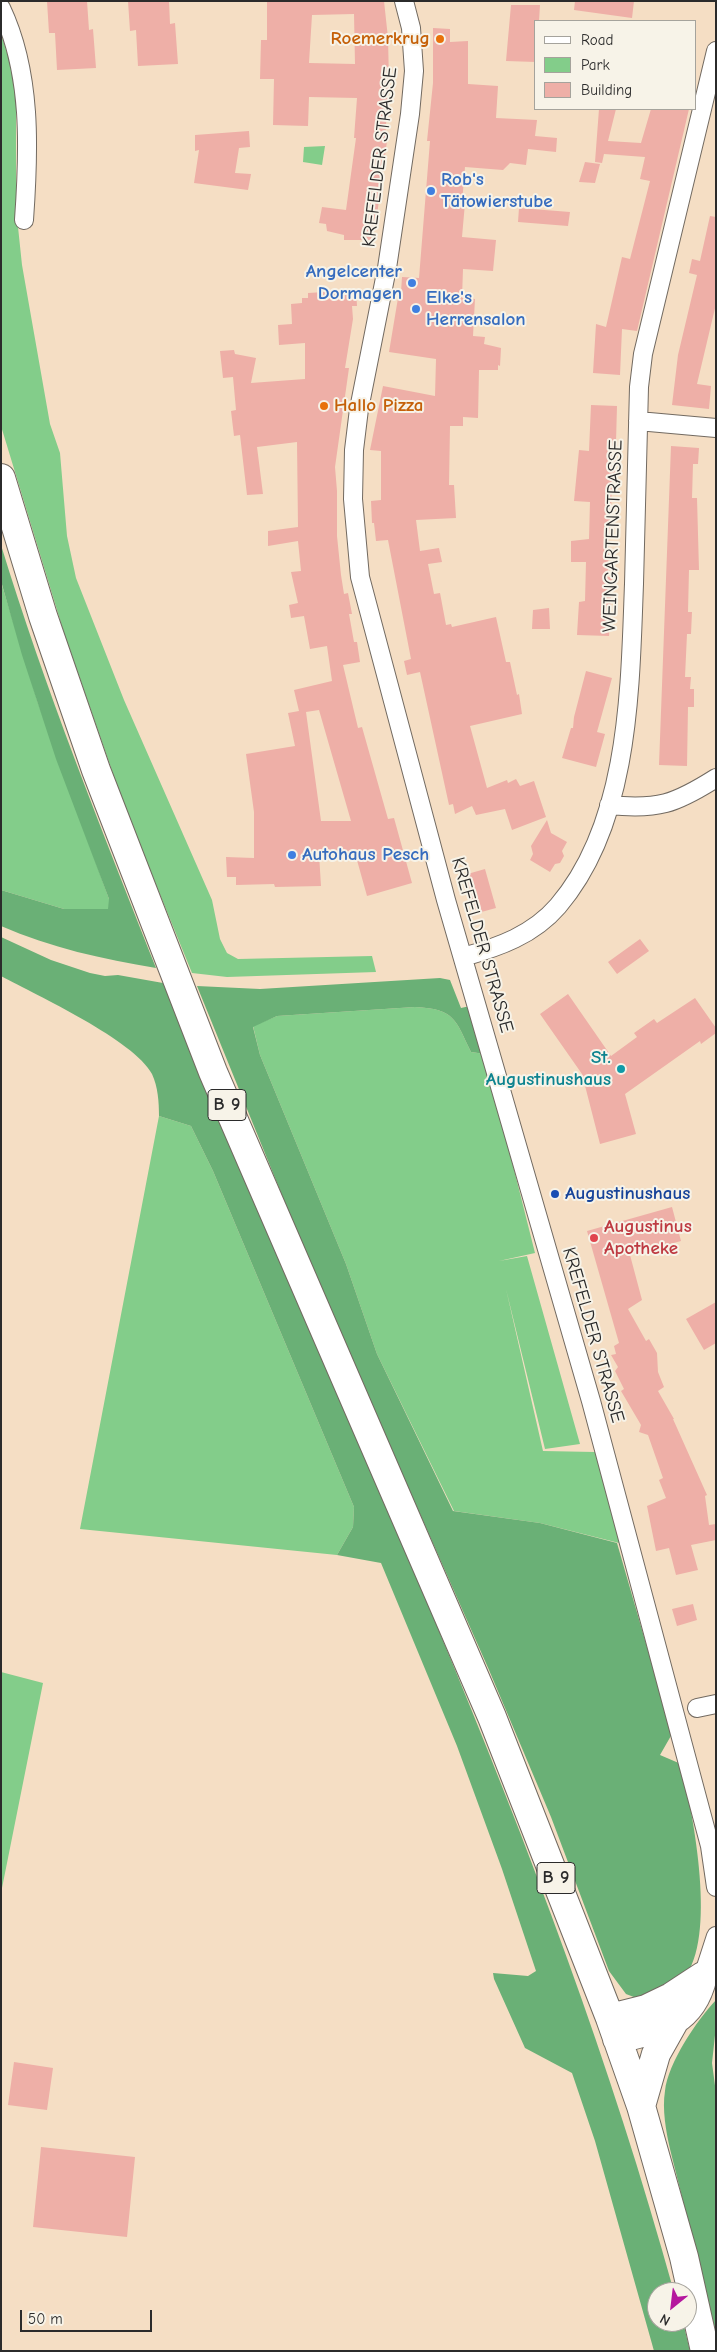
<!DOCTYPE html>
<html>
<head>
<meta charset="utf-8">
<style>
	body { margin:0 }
	#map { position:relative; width:717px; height:2352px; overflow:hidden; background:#f5dec4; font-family:"Comic Neue",sans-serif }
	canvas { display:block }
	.frame { position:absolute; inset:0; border:2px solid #2b2b2b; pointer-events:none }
	.legend { position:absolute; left:534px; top:20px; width:162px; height:90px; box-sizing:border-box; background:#f7f3e8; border:1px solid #a5a39c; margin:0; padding:6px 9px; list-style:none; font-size:15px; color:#2b2b2b }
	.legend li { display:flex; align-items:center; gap:10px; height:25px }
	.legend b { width:25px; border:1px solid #a5a39c }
	.north { position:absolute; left:647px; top:2282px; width:50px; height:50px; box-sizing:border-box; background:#f7f3e8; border:1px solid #a5a39c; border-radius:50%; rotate:209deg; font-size:14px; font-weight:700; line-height:20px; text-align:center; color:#2b2b2b }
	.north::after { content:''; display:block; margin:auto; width:18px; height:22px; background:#b5179e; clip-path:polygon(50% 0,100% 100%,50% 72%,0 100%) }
	.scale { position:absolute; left:20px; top:2310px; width:132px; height:22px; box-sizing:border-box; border:2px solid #2b2b2b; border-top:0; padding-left:6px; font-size:15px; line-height:18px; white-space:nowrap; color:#2b2b2b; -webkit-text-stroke:4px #f7f3e8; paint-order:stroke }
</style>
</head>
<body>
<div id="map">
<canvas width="717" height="2352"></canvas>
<div class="frame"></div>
<ul class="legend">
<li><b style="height:6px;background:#fff"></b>Road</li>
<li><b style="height:14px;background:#83cd8a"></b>Park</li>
<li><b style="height:14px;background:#eeafa7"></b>Building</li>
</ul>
<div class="north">N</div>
<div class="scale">50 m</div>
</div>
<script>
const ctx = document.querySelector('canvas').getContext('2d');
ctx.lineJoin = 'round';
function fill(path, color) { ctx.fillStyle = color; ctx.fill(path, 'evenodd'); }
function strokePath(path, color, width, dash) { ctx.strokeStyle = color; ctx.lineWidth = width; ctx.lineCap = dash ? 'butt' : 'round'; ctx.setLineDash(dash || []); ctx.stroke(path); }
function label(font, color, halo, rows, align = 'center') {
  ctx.font = font + ' "Comic Neue",sans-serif'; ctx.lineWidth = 4; ctx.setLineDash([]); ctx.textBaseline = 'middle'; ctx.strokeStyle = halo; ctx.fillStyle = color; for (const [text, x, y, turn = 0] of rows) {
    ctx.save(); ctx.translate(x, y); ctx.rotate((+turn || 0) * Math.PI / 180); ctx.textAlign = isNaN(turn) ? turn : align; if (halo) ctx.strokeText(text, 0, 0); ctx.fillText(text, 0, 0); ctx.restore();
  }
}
const green = new Path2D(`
	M1,34L10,62L16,99V208L22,265L50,424L60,453L67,536L76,578L124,700L212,900L220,939L227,953L238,959L372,956L376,972L227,977L192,973L126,811L64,633L1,426Z
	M325,146L322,165L303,162L304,147Z
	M1,582L38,703L109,899V909H64L1,890Z
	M415,1007C455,1009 455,1019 471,1052L485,1054L535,1253L499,1261L527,1256L580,1444L545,1449L506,1289L543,1451L595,1452L627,1545L540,1523L454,1511L377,1354L346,1264L260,1055L253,1026L277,1016Z
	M159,1116L191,1126L213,1171L354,1507L353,1527L337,1555L80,1529Z
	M1,1672L43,1683L1,1893Z`);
const forest = new Path2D(`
	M1,545C45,689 101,828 156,968C103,959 51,948 1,926V890L64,909H108L109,899L56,759L22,655L1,581Z
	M1,937L51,960L90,973L105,976L118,975L163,983C341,1416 550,1839 674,2292H657V2322H683L690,2351H654L595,2141L572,2073L525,2048L494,1979L493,1973L528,1976L536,1971L502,1869L457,1746L381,1563L337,1555L353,1527L354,1507L213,1171L191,1126L159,1116C159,1102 158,1087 152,1074C134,1040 38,996 1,976Z
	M440,978L450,980L461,1008L470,1006L485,1054L471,1052C455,1019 455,1009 415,1007L277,1016L253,1027L260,1055L346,1264L377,1354L453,1511L540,1523L617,1543L672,1734L660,1755L681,1764C694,1818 717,1938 684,1978C672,1988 653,1993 639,1999L626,1994L609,1971L551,1817L489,1670L374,1410L286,1205L197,986L260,989Z
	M716,2000V2026L712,2063L716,2093V2333L670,2149C666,2131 662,2109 665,2091C668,2063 697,2020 716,2000Z`);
const building = new Path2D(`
	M47,1H87L89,30L93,29L96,68L57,70L55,33H49Z
	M128,1H169L170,24L175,23L178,64L138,66L136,30L130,31Z
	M267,1H384L388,38L389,81L385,140L387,141L377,215L375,216L371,240H344V235L327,231L326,224L319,223L322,207L346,210L356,138H354L357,98L309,97L308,126L273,125L274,79H260L261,40H267ZM354,14L355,64L309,63L312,15Z
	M575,1H634L632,18L574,10Z
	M511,5H540L539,21H536V62L506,61Z
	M433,28L450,29V42L468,41V84L498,86L496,118L537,120L535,136L557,138L556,152L528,149L526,165L510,163L503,170L465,167L462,203H465L462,237L496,240L493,271L463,269L462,298L475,299L473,336L485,337L484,344L501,348L500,366L498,365V370H479L478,418L463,417V426H450L449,485H454L456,518L416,520L420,551L439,548L442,562L428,564L434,594L440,593L446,625L451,624L452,627L496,617L506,662H510L517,695L519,694L522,714L470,726L487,788L507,780L508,783L516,779L520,786L534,781L546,817L512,830L505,809L476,815L472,806L455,814L453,804L449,805L420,672L407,675L404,661L411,659L388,540L376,541L374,523H372L371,501L381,500V451L370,450L383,386L435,396L436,359L389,352L399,292H401L402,277L419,278L430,141H427L433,83Z
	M599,109H616L608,141L641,143L651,109H689L637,331L622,329L620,375L593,373L596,324L606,327L622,257L630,259L650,181L640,179L645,157L604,154L602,163L595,162Z
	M249,131L250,147L239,148L235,173L251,174L248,190L194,183L199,150L195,151V135Z
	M585,162L600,164L595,183L579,182Z
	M519,208L570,212L568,226L518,222Z
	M710,216L716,217V304L697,384L711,386L709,409L672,405L678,355L697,275L689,273L692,259L700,261Z
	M356,290L357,306H352L353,319L345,368H349L335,467L337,491V536L341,575L344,594L348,593L352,614H349L354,642H357L360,662L343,665L358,728L362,727L388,819L394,818L412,883L367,896L355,853L319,854L321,886L275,887L274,884L236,885V877H227L226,857L254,858V812L246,754L295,746L288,713L299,711L294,690L332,681L327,646L310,649L304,616L291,618L289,605L298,603L291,572L301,571L298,541L268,546V531L298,527L297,442L257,447L263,494L247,495L240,435L234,436L231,411L236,410L233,377L223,378L220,351L234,350L235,354L256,358L251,383L305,379V343L279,345L278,325L292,324L291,304L302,303V298H308V293ZM319,710L351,821H321L306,712Z
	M591,405L617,406L615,478L612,477L611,517H614L613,539H609L608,577H612L609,636L577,635L579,602L585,601L586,562H571V541L589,539L590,502L574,501L579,450L589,451Z
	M671,446L699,448L698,464H693L692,498H697L699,570H689L688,612H692L691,634H687L685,677H691L690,689H694V707H688L687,766L659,765Z
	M549,608L550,629H532L533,610Z
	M586,671L612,678L597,732L605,734L596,767L562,758L571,728H573L574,717Z
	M547,820L551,833L567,842L562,851L564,856L560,863L555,864L550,872L530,860L533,854L531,846Z
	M485,869L496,908L474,914L464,875Z
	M640,939L649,951L617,974L608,962Z
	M568,994L611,1056L637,1037L634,1033L654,1019L657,1023L695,998L716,1028V1033L701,1044L700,1041L625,1094L636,1134L600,1144L582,1074L540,1014Z
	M672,1207L681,1241L630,1255L642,1300L628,1309L646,1341L649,1339L657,1353L658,1372L664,1387L658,1391L674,1419H673L707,1495L705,1496L709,1525L716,1524V1540L691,1545L698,1570L676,1575L669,1548L656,1551L647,1506L666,1498L659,1480L663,1478L648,1435L639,1432L641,1425L621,1391L624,1389L615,1371L618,1367L611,1355L616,1354L614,1346L619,1343L587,1231Z
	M716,1302V1343L704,1350L686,1319Z
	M693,1604L697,1620L677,1626L672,1609Z
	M14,2062L53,2068L47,2110L8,2105Z
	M41,2147L135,2157L127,2237L33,2227Z`);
const minor = new Path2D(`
	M404,1L411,28L414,71L410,114L387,268L359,409L354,450L353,499L360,577L446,900L591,1401L710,1846L716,1887
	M1,8C32,73 29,150 24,220
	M638,421L716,428
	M609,805C658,810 675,804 716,778
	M463,957C499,947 533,935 558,906C630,822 630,688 634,584C636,518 637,453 639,387L643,354L716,51
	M697,1708L716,1704
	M703,1976L716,1936`);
const primary = new Path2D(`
	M1,478L43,616L96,770L213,1072L492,1717L610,2018L641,2106L684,2257L705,2351
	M610,2018L646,2009L671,1997L703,1976
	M617,2039C659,2029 692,2024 703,1976
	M641,2106L656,2054L674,2022`);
const markers = [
	[440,39,5,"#e8710a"],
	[431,191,5,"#3f7fe0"],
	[412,283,5,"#3f7fe0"],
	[416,309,5,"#3f7fe0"],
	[324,406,5,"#e8710a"],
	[292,855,5,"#3f7fe0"],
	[621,1069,5,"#0f9aa8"],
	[555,1194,5,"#1a4fb4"],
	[594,1238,5,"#e0444e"]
];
const shields = [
	[227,1105,38],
	[556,1878,38]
];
const shieldNames = [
	["B 9",227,1105],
	["B 9",556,1878]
];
const foodNames = [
	["Roemerkrug",430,39],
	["Hallo Pizza",334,406,"left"]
];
const streetNames = [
	["KREFELDER STRASSE",380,157,-83],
	["WEINGARTENSTRASSE",613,536,-88],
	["KREFELDER STRASSE",482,945,74],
	["KREFELDER STRASSE",593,1335,74]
];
const shopNames = [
	["Rob's",441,180],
	["Tätowierstube",441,202],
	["Angelcenter",402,272,"right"],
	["Dormagen",402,294,"right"],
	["Elke's",426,298],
	["Herrensalon",426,320],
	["Autohaus Pesch",302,855]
];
const cultureNames = [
	["St.",611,1058],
	["Augustinushaus",611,1080]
];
const transitNames = [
	["Augustinushaus",565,1194]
];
const healthNames = [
	["Augustinus",604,1227],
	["Apotheke",604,1249]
];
fill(green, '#83cd8a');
fill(forest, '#6ab076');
fill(building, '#eeafa7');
strokePath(minor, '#726a61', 20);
strokePath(primary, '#726a61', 30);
strokePath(minor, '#fff', 18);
strokePath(primary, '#fff', 28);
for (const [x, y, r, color] of markers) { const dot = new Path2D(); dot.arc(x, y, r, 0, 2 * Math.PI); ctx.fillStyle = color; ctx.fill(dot); strokePath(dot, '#f7f3e8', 2); }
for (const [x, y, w] of shields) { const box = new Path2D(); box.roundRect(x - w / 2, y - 15.5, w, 31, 4); ctx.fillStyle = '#f7f3e8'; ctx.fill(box); strokePath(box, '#2b2b2b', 1); }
label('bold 18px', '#2b2b2b', null, shieldNames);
label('bold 19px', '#c56008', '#f7f3e8', foodNames, 'right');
label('19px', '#2b2b2b', '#f7f3e8', streetNames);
label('bold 19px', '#366cbe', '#f7f3e8', shopNames, 'left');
label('bold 19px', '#0d838f', '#f7f3e8', cultureNames, 'right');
label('bold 19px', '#164399', '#f7f3e8', transitNames, 'left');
label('bold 19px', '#be3a42', '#f7f3e8', healthNames, 'left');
</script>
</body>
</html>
